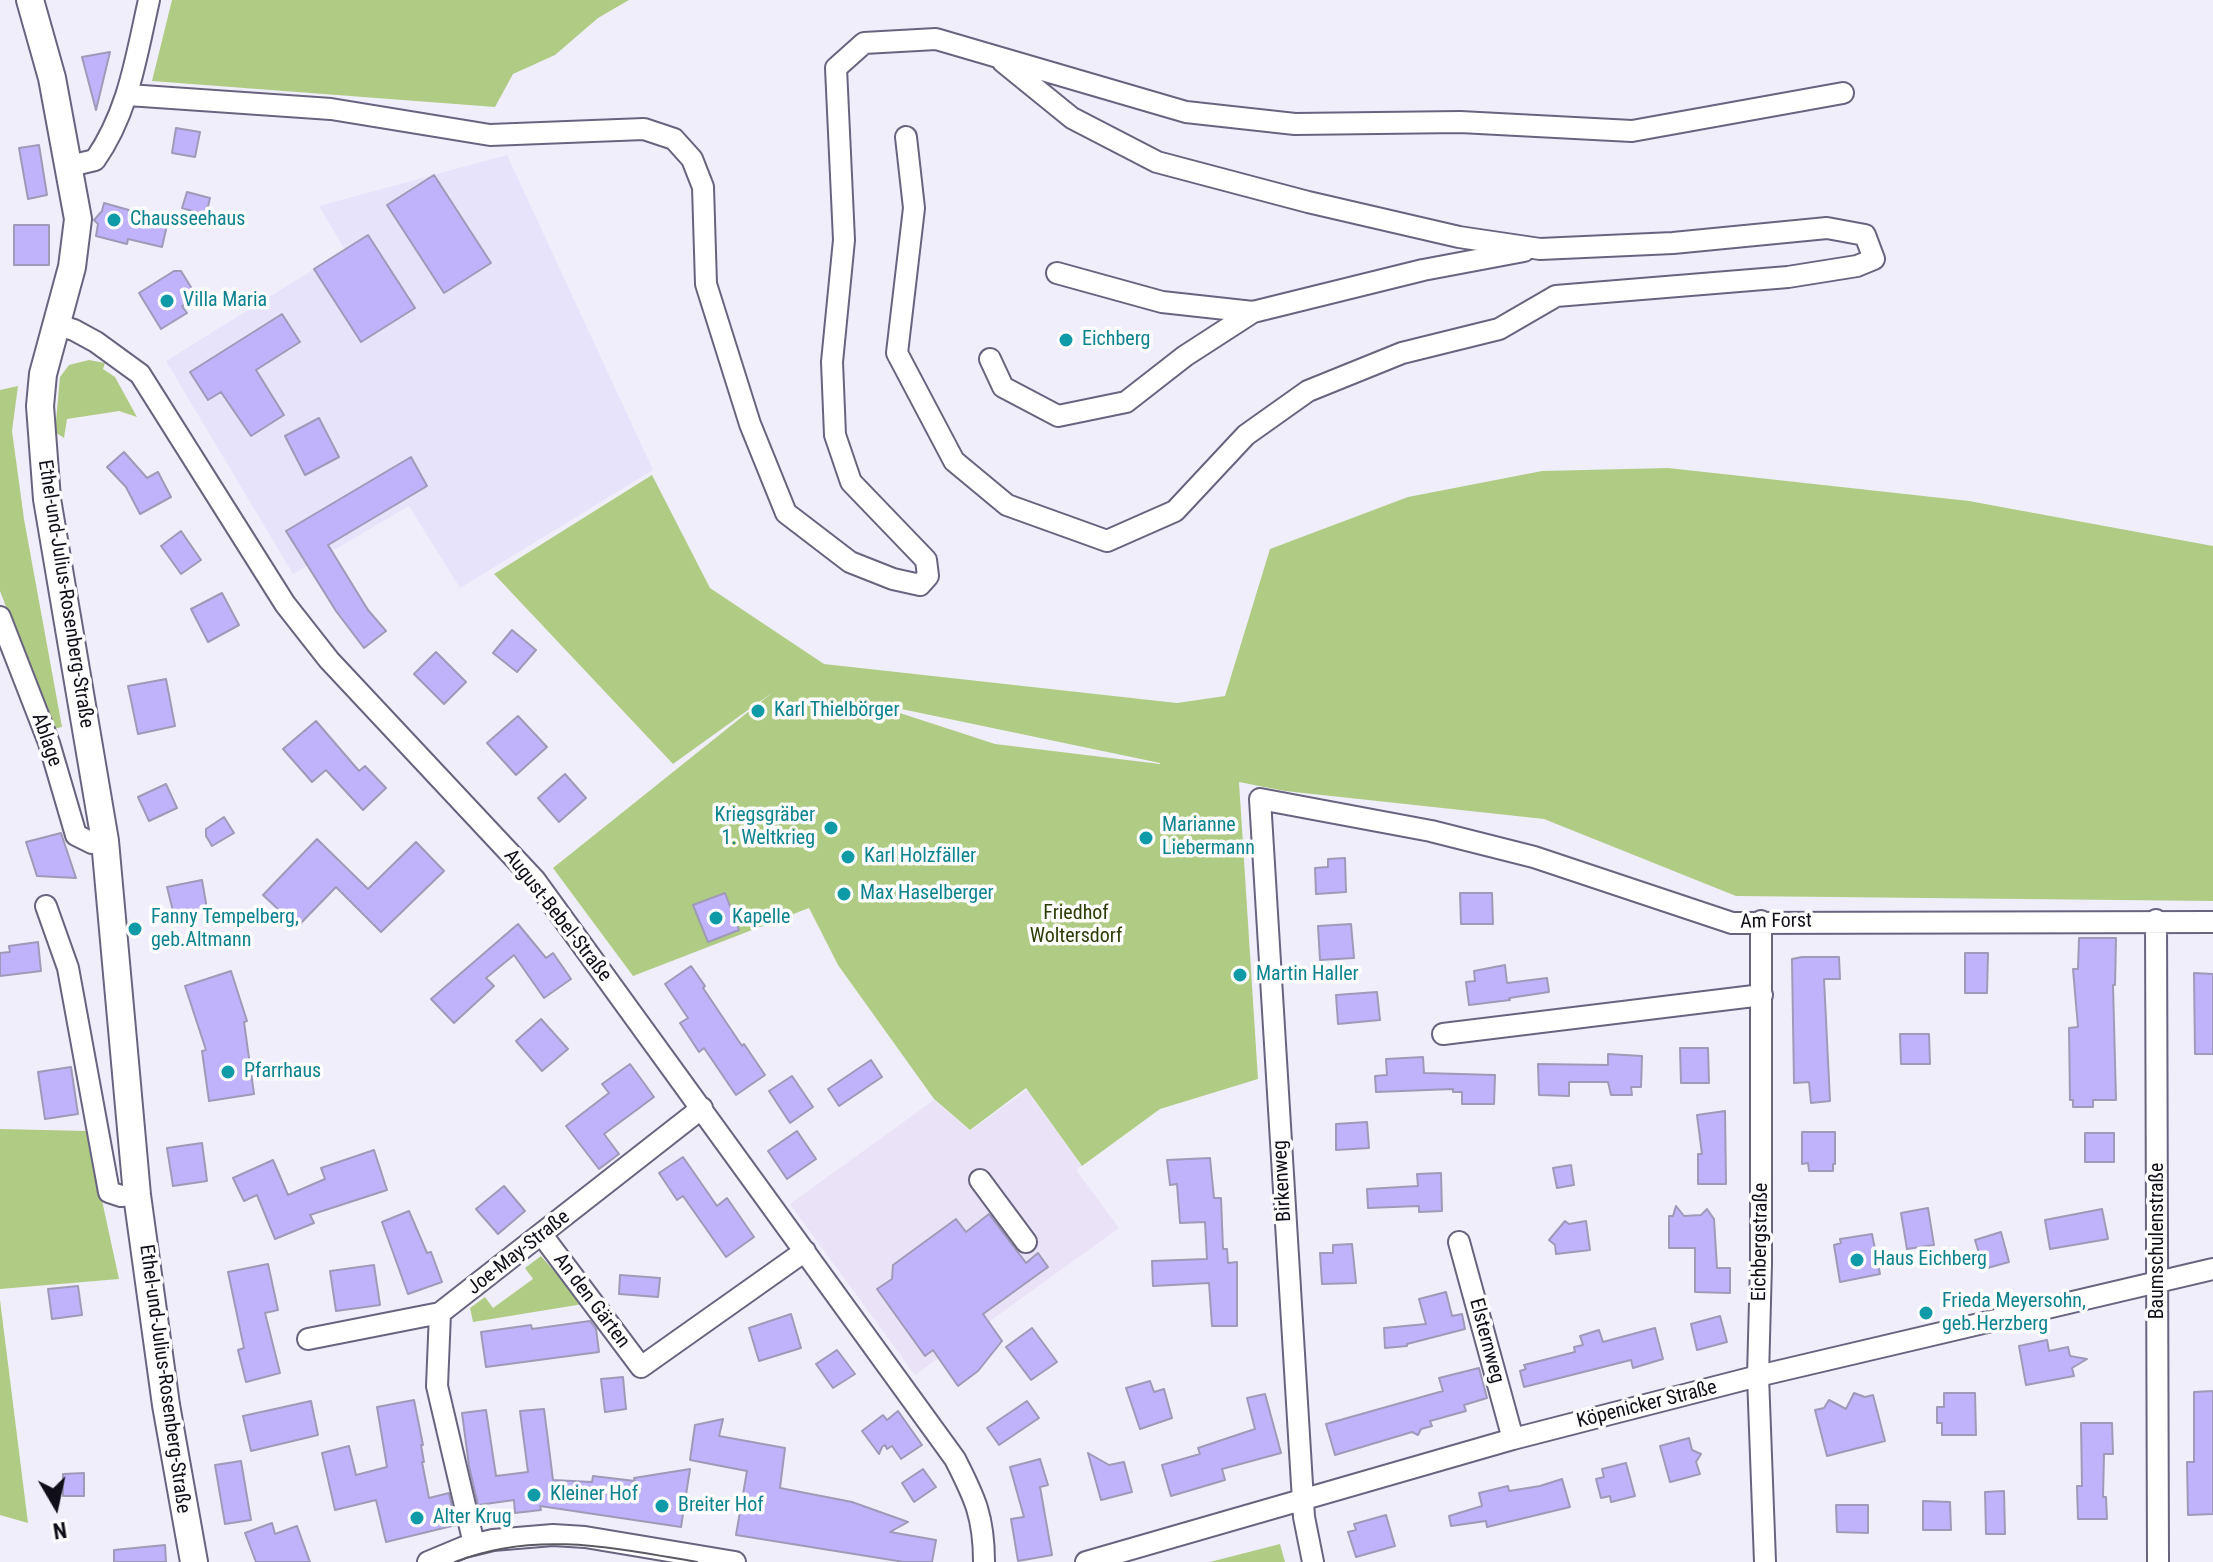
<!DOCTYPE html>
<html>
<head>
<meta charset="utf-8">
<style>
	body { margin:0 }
	#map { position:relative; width:2213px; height:1562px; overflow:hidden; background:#f0eefb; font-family:"Roboto Condensed",sans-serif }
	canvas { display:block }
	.north { position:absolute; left:16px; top:1466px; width:80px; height:80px; -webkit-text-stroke:6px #fdfdfd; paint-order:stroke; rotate:171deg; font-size:22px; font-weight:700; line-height:32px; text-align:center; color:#100e18 }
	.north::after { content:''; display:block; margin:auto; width:28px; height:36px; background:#100e18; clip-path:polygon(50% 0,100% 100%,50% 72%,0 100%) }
</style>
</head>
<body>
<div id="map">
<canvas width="2213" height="1562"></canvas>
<div class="north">N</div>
</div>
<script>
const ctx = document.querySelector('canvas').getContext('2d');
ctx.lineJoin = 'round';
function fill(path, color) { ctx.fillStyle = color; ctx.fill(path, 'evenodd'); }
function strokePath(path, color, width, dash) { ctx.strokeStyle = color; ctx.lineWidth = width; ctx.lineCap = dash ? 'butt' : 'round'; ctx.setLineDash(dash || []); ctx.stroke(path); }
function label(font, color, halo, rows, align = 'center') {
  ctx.font = font + ' "Roboto Condensed",sans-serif'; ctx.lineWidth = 7; ctx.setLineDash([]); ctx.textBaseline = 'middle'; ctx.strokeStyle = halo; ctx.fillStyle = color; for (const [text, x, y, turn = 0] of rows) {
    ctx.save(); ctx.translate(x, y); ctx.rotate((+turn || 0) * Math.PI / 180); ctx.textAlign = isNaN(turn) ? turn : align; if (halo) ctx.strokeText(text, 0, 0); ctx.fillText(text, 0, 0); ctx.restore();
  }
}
const commercial = new Path2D(`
	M1027,1090L1081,1166L1076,1170L1119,1228L915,1375L790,1204L934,1100L970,1131Z`);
const built = new Path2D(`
	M507,155L653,470L460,588L409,506L293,574L166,361L345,250L319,206Z`);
const green = new Path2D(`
	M172,0H629L598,18L555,55L513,74L495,107L152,81Z
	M89,360L105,363L103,369L115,377L137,417L119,411L67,419L64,438L55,432L60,377L69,365Z
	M18,386L12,431L24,519L62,727L53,729L0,591V390Z
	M1668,468L1969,501L2213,546V901L1736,896L1544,819L1285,791L1239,782L1258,1079L1160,1109L1082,1166L1026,1088L970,1130L934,1099L838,965L809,908L633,976L553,868L773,692L673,764L494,574L652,475L710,588L824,664L1177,703L1225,696L1270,549L1408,497L1542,471ZM863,701L1160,763V764L995,744Z
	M0,1129L87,1131L119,1279L0,1289Z
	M541,1256L583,1304L473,1322L470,1308L485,1297L493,1308L533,1279L525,1268Z
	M0,1300L28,1523L0,1515Z
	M1280,1544L1285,1562H1210Z`);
const building = new Path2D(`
	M110,52L96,110L82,57Z
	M176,128L200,132L195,157L172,153Z
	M39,145L47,195L28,199L19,148Z
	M434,175L491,263L444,293L387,205Z
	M187,192L210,198L206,215L182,208Z
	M104,203L168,221L162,247L128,239L127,244L96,236L98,224L94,220L102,211Z
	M14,225H49V265H14Z
	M368,235L415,308L361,342L314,269Z
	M174,271H181L197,297L182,306L187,313L161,329L139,293Z
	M282,314L300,342L256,370L284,415L251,436L221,392L208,400L190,372Z
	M319,418L339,457L305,475L285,436Z
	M124,452L147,478L158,472L171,497L140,514L126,487L107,467Z
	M411,457L427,486L328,545L368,610L386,631L364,648L336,611L286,531Z
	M181,531L201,560L181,574L161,546Z
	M222,593L239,625L208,642L191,609Z
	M512,630L536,650L517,672L493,653Z
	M436,652L466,682L444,704L414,674Z
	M166,679L175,726L138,734L128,686Z
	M518,716L547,747L516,775L487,743Z
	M316,721L359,771L365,766L386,788L363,810L326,770L312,782L283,749Z
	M565,774L586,798L559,822L538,798Z
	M166,784L177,808L149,821L138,797Z
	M224,817L234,833L212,846L206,836V829Z
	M61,833L76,878L37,876L26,842Z
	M317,839L368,889L416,842L444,871L381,932L336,887L297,927L263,895Z
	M1345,858L1346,892L1316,894L1315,868L1328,867V859Z
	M202,880L207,909L174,915L167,887Z
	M725,893L739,930L708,942L693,905Z
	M1460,893H1492L1493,924H1461Z
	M518,924L546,958L553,953L571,979L544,998L514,955L486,978L494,986L454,1023L431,999Z
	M1351,924L1354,958L1320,960L1318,926Z
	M2079,938H2116L2115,985H2113L2116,1100H2093V1107H2073V1100H2070L2069,1028L2078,1027L2073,969H2078Z
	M38,942L41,971L0,976V953L10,952L9,946Z
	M1965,953H1988L1987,993H1965Z
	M1802,957H1839L1840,979H1824L1830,1101L1811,1103L1809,1082L1794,1083L1792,959Z
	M1505,965L1507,983L1547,978L1549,992L1509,998L1510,1000L1469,1005L1466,982L1475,981L1474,971Z
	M691,966L705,986L703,988L742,1046L744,1044L765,1075L736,1095L704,1048L699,1052L680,1023L688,1018L665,984Z
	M231,971L247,1021L244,1022L254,1094L209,1101L202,1051L206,1050L185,986Z
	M2194,973L2213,974V1054H2195Z
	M1377,992L1380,1020L1338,1024L1336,995Z
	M541,1019L568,1049L542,1071L516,1041Z
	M1900,1034H1929L1930,1064H1901Z
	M1680,1048H1708L1709,1083H1681Z
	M1608,1054L1642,1056L1641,1087H1631L1632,1095H1611L1608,1082H1569V1096L1539,1095L1538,1064L1608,1065Z
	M1423,1057L1424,1073L1495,1075L1494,1104H1462V1092H1453V1089L1376,1092L1375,1076L1387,1075L1386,1059Z
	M871,1060L882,1077L839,1106L828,1089Z
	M630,1064L654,1097L604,1134L619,1154L599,1169L566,1126L609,1093L602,1084Z
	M71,1067L78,1114L45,1119L38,1072Z
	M792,1076L813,1107L790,1123L769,1091Z
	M1725,1111L1726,1184H1698V1154H1702L1697,1115Z
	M1367,1122L1369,1148L1336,1150V1124Z
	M797,1131L816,1159L787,1179L768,1151Z
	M1802,1132H1835V1164H1833V1171H1809L1808,1163L1802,1164Z
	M2085,1133H2114V1162H2085Z
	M202,1143L207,1181L173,1186L167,1148Z
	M374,1150L387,1190L310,1215L314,1223L275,1239L257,1195L244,1201L233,1178L273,1160L288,1195L325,1179L321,1168Z
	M683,1157L717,1206L727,1198L754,1237L726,1257L683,1196L677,1200L659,1173Z
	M1210,1158L1214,1198H1221L1223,1249H1227L1228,1263L1237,1262V1326H1212L1209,1283L1153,1286L1152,1261L1207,1259L1205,1222L1180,1223L1177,1184L1170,1185L1167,1160Z
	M1571,1165L1574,1185L1557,1188L1553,1168Z
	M1441,1173L1442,1211L1419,1212V1206L1368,1208L1367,1189L1418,1186L1417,1174Z
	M504,1186L525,1211L498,1234L476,1209Z
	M1676,1206L1684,1216L1701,1215L1707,1209L1714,1219L1717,1268H1730V1293L1695,1292V1248H1669V1216H1673Z
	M1928,1208L1934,1245L1907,1249L1901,1213Z
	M2102,1209L2108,1239L2050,1249L2045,1220Z
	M409,1211L427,1253L431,1252L442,1282L408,1294L382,1222Z
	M989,1214L1026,1263L1038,1253L1048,1267L983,1314L1002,1341L978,1371L958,1386L933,1350L925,1356L877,1289L892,1279L893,1265L956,1219L966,1232Z
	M1565,1221L1569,1224L1586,1221L1590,1250L1556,1254L1555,1245L1549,1240Z
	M2001,1232L2009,1262L1984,1269L1975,1240Z
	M1872,1234L1880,1274L1840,1282L1834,1245L1841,1243L1840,1239Z
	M1352,1244L1356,1283L1322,1284L1320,1253H1333V1245Z
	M268,1264L278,1310L265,1313L280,1373L246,1382L238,1350L244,1348L228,1272Z
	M374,1265L380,1305L336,1311L330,1271Z
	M620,1275L660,1278L658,1297L619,1294Z
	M78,1286L82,1315L52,1319L48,1289Z
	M1446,1292L1452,1316L1462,1314L1465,1329L1407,1344V1346L1385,1348L1384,1328L1426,1324L1419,1299Z
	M791,1314L801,1348L759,1361L749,1328Z
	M1720,1316L1727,1342L1697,1350L1691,1324Z
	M590,1321L596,1329L599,1352L486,1367L481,1332L531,1325L532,1329Z
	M1032,1328L1057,1362L1031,1380L1006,1347Z
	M1655,1328L1663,1359L1633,1368L1631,1360L1524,1387L1520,1371L1526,1369L1524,1365L1575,1352L1574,1347L1583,1345L1580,1336L1599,1330L1603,1342Z
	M2047,1340L2049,1351L2068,1347L2070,1356L2087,1359L2072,1368L2074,1376L2026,1385L2019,1346Z
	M837,1350L855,1374L833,1388L816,1364Z
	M1479,1368L1487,1398L1464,1405L1466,1411L1430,1421L1432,1426L1421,1429L1418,1435L1412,1432L1335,1455L1326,1424L1443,1391L1439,1378Z
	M623,1377L626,1409L605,1412L601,1379Z
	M1150,1381L1154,1392L1164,1389L1172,1418L1140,1429L1126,1388Z
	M2213,1391V1514L2188,1515L2187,1462H2194V1392Z
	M1854,1393L1865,1397L1873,1395L1885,1441L1827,1456L1815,1410L1824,1408L1829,1400L1846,1409Z
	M1944,1393H1975L1976,1435H1942V1423H1937V1407H1944Z
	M1265,1394L1281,1453L1222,1469L1225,1480L1171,1496L1162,1465L1200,1454L1198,1448L1255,1429L1247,1398Z
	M414,1400L423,1445H421L424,1462H422L429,1498L449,1493L456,1525L386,1542L376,1500L335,1510L322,1453L349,1446L356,1475L387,1467L377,1407Z
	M311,1401L318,1435L251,1451L243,1416Z
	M1027,1401L1039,1418L999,1445L987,1428Z
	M544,1409L553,1480L592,1482L593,1476L635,1481L634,1478L690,1469L681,1527L540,1506L541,1510L515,1513L514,1500L478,1505L469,1466L462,1413L486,1410L496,1476L528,1472L520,1411Z
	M898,1411L922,1445L901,1459L892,1446L887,1449L885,1445L882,1447L879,1454L862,1431L883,1415L887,1420Z
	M723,1419L719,1436L785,1448L780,1488L852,1502L908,1522L890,1532L936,1540L932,1562H904L736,1535L747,1471L690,1460L695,1425Z
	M2081,1423H2112L2113,1454H2104L2103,1497H2106L2107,1519H2078L2077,1486H2082Z
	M1689,1438L1692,1450L1701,1454L1696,1462L1700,1474L1670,1482L1660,1446Z
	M1088,1453L1109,1465L1124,1462L1132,1492L1101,1500Z
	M1040,1459L1048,1485L1040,1487L1052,1555L1018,1561L1011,1519L1024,1517L1010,1467Z
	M241,1461L251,1520L225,1524L215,1465Z
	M1626,1463L1635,1496L1611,1502L1610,1496L1601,1498L1596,1479L1604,1477L1602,1469Z
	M923,1469L936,1487L914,1502L902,1483Z
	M84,1473V1496H63V1474Z
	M1562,1479L1570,1507L1487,1527L1486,1521L1451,1526L1449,1516L1482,1506L1479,1493L1508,1486L1509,1491L1540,1486Z
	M2004,1491L2005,1534H1986L1985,1492Z
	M1923,1501L1950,1502L1951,1530H1923Z
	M1836,1505H1868V1533L1837,1532Z
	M1386,1515L1395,1546L1356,1557L1348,1532L1356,1530L1354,1524Z
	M272,1523L275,1534L297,1526L310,1562H256L245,1533Z
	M165,1545L166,1562H114V1550Z`);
const minor = new Path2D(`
	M128,95L331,109L490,135L644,129L674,139L692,159L703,187L706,284L750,424L786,513L850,562L893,579L920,585L928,576L926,560L851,482L835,435L832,362L844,240L836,68L864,43L936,39L1186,112L1295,124L1460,122L1632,131L1843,93
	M906,137L914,208L897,353L954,461L1007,505L1107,541L1175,511L1246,435L1308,391L1402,353L1499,329L1556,296L1788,277L1857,266L1874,259L1865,235L1827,228L1673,243L1540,249L1459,237L1308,202L1157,162L1072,118L1003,62
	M70,166L95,160C129,111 136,57 149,0
	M1057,273L1162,302L1253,312
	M58,325L74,330L96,342L140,374L285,604L329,660L535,880L955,1459C975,1498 984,1517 984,1562
	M990,359L1003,387L1058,416L1126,402L1185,356L1253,312L1423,270L1524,251
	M0,617L49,743L76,835L92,843L105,841
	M46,906L68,968L109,1192L121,1196L137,1195
	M2156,920L2158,1562
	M1761,921V1264L1758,1376L1765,1562
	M1443,1034L1762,995
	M980,1180L1026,1242
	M542,1235L641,1367L805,1251
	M1459,1242L1513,1439
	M440,1313L437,1386L474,1544
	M308,1339L440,1313L702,1108
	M428,1562L464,1547L493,1540L553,1535L585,1537L735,1562
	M1086,1562L1513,1439L1758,1376L2213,1269
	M1313,1562L1304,1517L1260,799L1431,831L1534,857L1732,923L2213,922`);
const major = new Path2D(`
	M30,0L52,78L78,219L72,267L43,374L40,406L47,499L105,841L137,1195L166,1405L194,1562`);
const tram = new Path2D(`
	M455,1562C535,1530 615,1548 697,1562`);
const markers = [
	[114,220,8,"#0f9aa8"],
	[167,301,8,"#0f9aa8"],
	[1066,340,8,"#0f9aa8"],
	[758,711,8,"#0f9aa8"],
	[831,828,8,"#0f9aa8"],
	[1146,838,8,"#0f9aa8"],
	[848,857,8,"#0f9aa8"],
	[844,894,8,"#0f9aa8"],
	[716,918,8,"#0f9aa8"],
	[135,929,8,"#0f9aa8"],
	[1240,975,8,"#0f9aa8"],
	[228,1072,8,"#0f9aa8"],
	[1857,1260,8,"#0f9aa8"],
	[1926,1313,8,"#0f9aa8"],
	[534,1495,8,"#0f9aa8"],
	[662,1506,8,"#0f9aa8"],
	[417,1518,8,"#0f9aa8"]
];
const cultureNames = [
	["Chausseehaus",130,220],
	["Villa Maria",183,301],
	["Eichberg",1082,340],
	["Karl Thielbörger",774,711],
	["Kriegsgräber",815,816,"right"],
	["1. Weltkrieg",815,839,"right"],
	["Marianne",1162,826],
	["Liebermann",1162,849],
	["Karl Holzfäller",864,857],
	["Max Haselberger",860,894],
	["Fanny Tempelberg,",151,918],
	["geb.Altmann",151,941],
	["Kapelle",732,918],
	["Martin Haller",1256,975],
	["Pfarrhaus",244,1072],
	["Haus Eichberg",1873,1260],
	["Frieda Meyersohn,",1942,1302],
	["geb.Herzberg",1942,1325],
	["Kleiner Hof",550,1495],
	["Breiter Hof",678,1506],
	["Alter Krug",433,1518]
];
const streetNames = [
	["Ethel-und-Julius-Rosenberg-Straße",65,594,81],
	["Ablage",46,740,71],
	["August-Bebel-Straße",557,916,52],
	["Am Forst",1776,922,-1],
	["Birkenweg",1283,1181,-93],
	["Baumschulenstraße",2158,1241,-90],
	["Eichbergstraße",1761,1242,-89],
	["Joe-May-Straße",519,1253,-38],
	["An den Gärten",591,1301,53],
	["Elsternweg",1486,1341,75],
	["Ethel-und-Julius-Rosenberg-Straße",164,1379,82],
	["Köpenicker Straße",1647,1405,-14]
];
const parkNames = [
	["Friedhof",1076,914],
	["Woltersdorf",1076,937]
];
fill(commercial, '#eae2f7');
fill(built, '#e7e3fb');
fill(green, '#b0cc84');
fill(building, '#c1b3fb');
strokePath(building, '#9f9ab8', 2);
strokePath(minor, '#68647f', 24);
strokePath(major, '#68647f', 30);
strokePath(minor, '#fff', 20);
strokePath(major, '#fff', 26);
strokePath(tram, '#5b5964', 2);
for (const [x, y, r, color] of markers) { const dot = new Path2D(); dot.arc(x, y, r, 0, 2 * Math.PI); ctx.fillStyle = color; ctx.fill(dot); strokePath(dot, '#fdfdfd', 3); }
label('20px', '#0d838f', '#fdfdfd', cultureNames, 'left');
label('20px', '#100e18', '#fdfdfd', streetNames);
label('20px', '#2b3c04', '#fdfdfd', parkNames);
</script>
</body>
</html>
